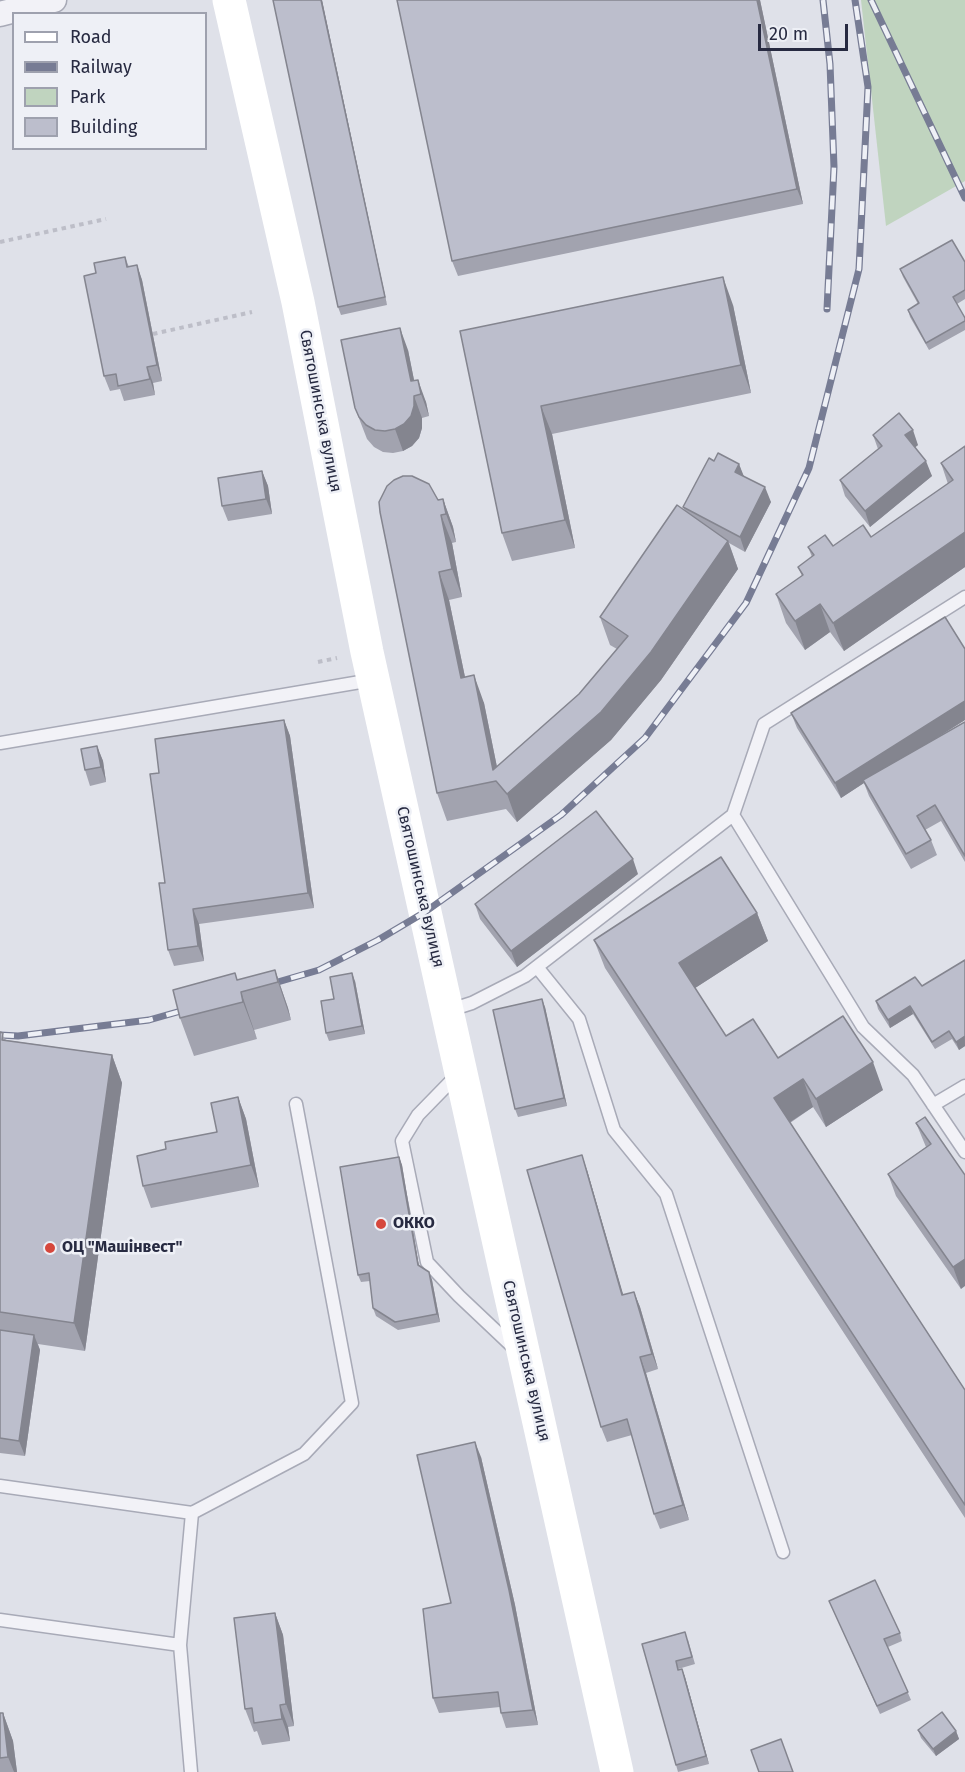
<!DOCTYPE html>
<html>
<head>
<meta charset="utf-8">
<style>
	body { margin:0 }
	#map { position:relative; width:965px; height:1772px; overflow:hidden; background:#dfe1e9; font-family:"Fira Sans",sans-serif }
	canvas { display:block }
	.legend { position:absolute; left:12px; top:12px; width:195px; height:138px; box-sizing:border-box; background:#eef0f6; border:2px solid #9ea1ae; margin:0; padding:8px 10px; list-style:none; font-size:18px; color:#272a41 }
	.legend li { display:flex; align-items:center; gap:12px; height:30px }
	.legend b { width:30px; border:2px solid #9ea1ae }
	.scale { position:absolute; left:758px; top:24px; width:90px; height:27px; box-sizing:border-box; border:3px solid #272a41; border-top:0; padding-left:8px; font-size:18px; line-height:21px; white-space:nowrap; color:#272a41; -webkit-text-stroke:4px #eef0f6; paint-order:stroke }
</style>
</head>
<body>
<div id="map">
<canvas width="965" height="1772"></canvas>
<ul class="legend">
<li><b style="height:8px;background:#fff"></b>Road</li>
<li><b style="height:8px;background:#777c94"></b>Railway</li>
<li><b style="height:16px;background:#c0d4bf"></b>Park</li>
<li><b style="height:16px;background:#bcbecc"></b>Building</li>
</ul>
<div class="scale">20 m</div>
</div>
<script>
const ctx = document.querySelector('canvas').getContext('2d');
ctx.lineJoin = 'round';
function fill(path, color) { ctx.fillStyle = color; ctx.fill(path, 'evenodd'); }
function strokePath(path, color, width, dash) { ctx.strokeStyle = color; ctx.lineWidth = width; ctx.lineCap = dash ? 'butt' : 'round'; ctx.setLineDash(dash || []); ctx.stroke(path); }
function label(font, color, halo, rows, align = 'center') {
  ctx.font = font + ' "Fira Sans",sans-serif'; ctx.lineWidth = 5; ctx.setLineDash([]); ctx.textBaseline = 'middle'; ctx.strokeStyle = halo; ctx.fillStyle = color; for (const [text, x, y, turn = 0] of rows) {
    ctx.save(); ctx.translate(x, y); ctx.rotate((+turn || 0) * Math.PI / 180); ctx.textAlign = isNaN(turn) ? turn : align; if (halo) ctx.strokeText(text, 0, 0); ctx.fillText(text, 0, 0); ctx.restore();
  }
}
const green = new Path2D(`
	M861,0H965V181L886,226Z`);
const path = new Path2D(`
	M0,242L106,219
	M153,334L252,312
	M318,662L337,658`);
const service = new Path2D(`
	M0,743L372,680
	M733,815L863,1027L913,1075L965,1152
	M537,967L579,1019L614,1130L666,1194L783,1552
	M447,1011L472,1003L525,976L733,815L764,724L965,597
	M458,1074L418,1115L402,1141L427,1262L459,1296L514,1348
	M933,1105L965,1086
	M0,1486L192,1513
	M0,1620L180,1645
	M191,1772L180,1645L192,1513L304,1454L352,1403L296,1104`);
const minor = new Path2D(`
	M0,14L54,0`);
const secondary = new Path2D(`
	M229,0L298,302L367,652L617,1772`);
const rail = new Path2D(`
	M823,0L830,64L834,167L827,309
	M871,0L965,198
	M264,986L319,970L378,940L425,912L561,815L645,738L746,603L809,468L859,269L868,87L855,0
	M0,1035L18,1036L149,1020L195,1007`);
const wall = new Path2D(`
	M273,0H322L387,305L341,315L338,307Z
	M760,0L803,204L458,276L452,261Z
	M125,257L129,267L137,265L142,280L162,381L153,383L155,395L124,401L120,389L110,391L104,376L96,273Z
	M965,262V299L957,304L965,318V330L929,350L910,317L908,310L918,304L903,277L900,269Z
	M733,305L751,393L552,434L575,548L512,561L502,533L460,331Z
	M408,350L414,380L426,402L429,416L422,418V428L419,438L412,446L403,451L393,453L383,452L374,447L367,439L355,408Z
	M873,435L918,445L915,447L932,476L870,527L845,496L840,480L878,449Z
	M965,446V567L844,651L830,632L805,650L786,623L776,594L802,576L798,567L812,557L808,547L833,546L871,537L948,484L941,463Z
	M714,461L739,464L743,476L771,502L745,552L729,543L738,569L661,680L611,740L517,822L506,809L447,821L437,793L438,500L443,499L453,527L456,542L452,543L462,597L449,600L465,677L484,703L497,767L579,694L617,649L610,645L600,617L685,511L683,507Z
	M262,471L268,486L272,514L228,521L222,506Z
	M965,649V720L938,737L965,722V862L941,821L925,830L931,840L937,855L911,869L869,796L864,783L841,798L797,728L791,713Z
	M284,720L290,736L314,908L199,924L204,961L174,966L168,950L159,773Z
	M97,746L103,761L106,782L90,786L85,770Z
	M638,874L517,967L480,919L475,904Z
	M757,913L768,941L695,988L726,1036L778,1058L883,1090L826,1127L813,1107L790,1123L965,1390V1518L605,968L594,940Z
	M965,960V1046L959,1050L952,1039L935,1049L913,1014L890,1028L878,1009L876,1001L922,986Z
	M275,970L288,1008L291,1020L254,1030L257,1039L194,1056L180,1018L238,980Z
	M355,981L365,1034L329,1041L326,1033L334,999Z
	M545,1007L567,1106L518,1117L515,1109Z
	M0,1032L6,1040L112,1055L122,1083L85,1351L38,1344L40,1350L25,1456L0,1453Z
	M238,1097L246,1119L259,1187L151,1208L143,1186L166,1149L217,1132Z
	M916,1123L965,1175L961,1289L896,1196L888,1174L926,1147Z
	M399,1157L402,1165L419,1266L429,1272L432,1280L440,1322L398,1330L376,1316L373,1308L370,1281L361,1282L358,1275Z
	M587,1170L623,1295L634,1292L640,1307L658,1369L646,1373L689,1520L660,1529L654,1514L632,1435L607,1442L601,1427Z
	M481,1457L515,1605L538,1725L506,1728L501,1713L500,1707L439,1713L433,1698L451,1603Z
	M829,1601L900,1633L902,1641L888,1647L911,1700L880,1714Z
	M275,1613L283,1635L294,1726L288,1727L290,1741L262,1745L257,1731L254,1732L245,1709Z
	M688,1640L695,1664L678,1669L679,1670L682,1669L685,1677L709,1764L678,1772L642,1644Z
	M0,1713H3L13,1741L17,1772H0Z
	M918,1730L956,1731L959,1739L936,1756L921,1738Z`);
const shadedWall = new Path2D(`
	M321,0H322L387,305L385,297Z
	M757,0H760L803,204L797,189Z
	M137,265L142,280L162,381L157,365Z
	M723,277L733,305L751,393L741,365Z
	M400,328L408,350L417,395L411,381Z
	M147,367L153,383L155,395L150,379Z
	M418,380L426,402L429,416L421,394Z
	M414,396L422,418V428L419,438L412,446L403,451L395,429Z
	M541,406L552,434L575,548L565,520Z
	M913,430L918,445L911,451L905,435Z
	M926,461L932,476L870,527L865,511Z
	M739,464L745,479L735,472Z
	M262,471L268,486L272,514L266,499Z
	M765,487L771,502L745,552L740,537Z
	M443,499L453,527L456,542L446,514Z
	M441,515L452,543L462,597L452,569Z
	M965,532V567L844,651L833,623Z
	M728,541L738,569L661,680L611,740L517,822L507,794Z
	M439,572L449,600L471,706L461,678Z
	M820,604L830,632L805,650L795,621Z
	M474,675L484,703L501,787L493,770Z
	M965,701V720L865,783L863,780L864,783L841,798L835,783Z
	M284,720L290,736L314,908L308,893Z
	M97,746L103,761L106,782L101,767Z
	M633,859L638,874L517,967L511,951Z
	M193,909L199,924L204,961L198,946Z
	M757,913L768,941L689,992L679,963Z
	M275,970L288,1008L291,1020L278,982Z
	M352,973L355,981L365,1034L362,1026Z
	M241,992L254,1030L257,1039L243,1002Z
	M542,999L545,1007L567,1106L564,1098Z
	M910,1006L913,1014L890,1028L888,1020Z
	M965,1036V1046L959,1050L956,1042Z
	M112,1055L122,1083L85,1351L74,1323Z
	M873,1062L883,1090L826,1127L816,1099Z
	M803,1079L813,1107L784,1126L774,1098Z
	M238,1097L246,1119L259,1187L251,1165Z
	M582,1155L587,1170L628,1311L622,1295Z
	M399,1157L402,1165L420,1273L418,1265Z
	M965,1259V1286L961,1289L953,1267Z
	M429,1272L432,1280L440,1322L437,1314Z
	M634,1292L640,1307L658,1369L652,1354Z
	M34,1335L40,1350L25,1456L19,1441Z
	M640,1357L646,1373L689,1520L683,1505Z
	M475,1442L481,1457L515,1605L538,1725L533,1710Z
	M275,1613L283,1635L294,1726L286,1704Z
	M682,1669L685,1677L709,1764L706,1756Z
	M280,1705L288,1727L290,1741L282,1719Z
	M3,1713L13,1741L17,1772H14L8,1757Z
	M956,1731L959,1739L936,1756L933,1749Z`);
const building = new Path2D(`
	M273,0H321L385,297L338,307Z
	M397,0H757L797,189L452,261Z
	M952,240L965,262V290L953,297L965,318V321L926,343L908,310L919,303L900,269Z
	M125,257L127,267L137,265L157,365L147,367L150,379L118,386L116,374L104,376L84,276L96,273L94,263Z
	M723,277L741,365L541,406L565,520L502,533L460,331Z
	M400,328L411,381L418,380L421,394L414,396V406L411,416L404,424L395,429L385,431L375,430L366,425L359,417L355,408L341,340Z
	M899,413L913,430L905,435L926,461L865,511L840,480L882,446L873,435Z
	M965,446V532L833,623L820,604L795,621L776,594L803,575L798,567L814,555L808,547L825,535L833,546L863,525L871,537L953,480L941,463Z
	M718,453L739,464L735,472L765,487L740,537L683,507L709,458L714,461Z
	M262,471L266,499L222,506L218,478Z
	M403,476H412L429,484L438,500L443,499L446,514L441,515L452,569L439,572L461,678L474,675L493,770L579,694L628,636L600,617L677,505L728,541L651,652L601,712L507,794L496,781L437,793L380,512L379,502L387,486L394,480Z
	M945,617L965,649V701L835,783L791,713Z
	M284,720L308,893L193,909L198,946L168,950L159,883H165L150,774L159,773L155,739Z
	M965,722V856L935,805L917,816L931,840L906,854L863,780Z
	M97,746L101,767L85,770L81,749Z
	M596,811L633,859L511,951L475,904Z
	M721,857L757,913L679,963L726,1036L753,1019L778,1058L843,1016L873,1062L816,1099L803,1079L774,1098L965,1390V1505L594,940Z
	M965,960V1036L956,1042L949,1031L932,1042L910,1006L888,1020L876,1001L915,977L922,986Z
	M275,970L278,982L241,992L243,1002L180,1018L173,990L235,973L237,980Z
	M352,973L362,1026L326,1033L321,1001L334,999L330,977Z
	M542,999L564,1098L515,1109L493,1010Z
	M0,1032L3,1033L2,1040L112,1055L74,1323L0,1312Z
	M238,1097L251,1165L143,1186L137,1156L166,1149L165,1142L217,1132L211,1103Z
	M925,1117L965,1175V1259L953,1267L888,1174L931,1144L916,1123Z
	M582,1155L622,1295L634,1292L652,1354L640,1357L683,1505L654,1514L627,1419L601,1427L527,1170Z
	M399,1157L418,1265L429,1272L437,1314L395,1322L373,1308L369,1273L358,1275L340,1167Z
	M0,1330L34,1335L19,1441L0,1438Z
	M475,1442L509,1590L533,1710L501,1713L498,1692L433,1698L423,1609L451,1603L417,1455Z
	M875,1580L900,1633L884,1639L908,1692L877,1706L829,1601Z
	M275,1613L286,1704L280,1705L282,1719L254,1723L252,1708L245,1709L234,1618Z
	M685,1632L692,1657L676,1661L678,1670L682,1669L706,1756L676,1765L642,1644Z
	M942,1712L956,1731L933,1749L918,1730Z
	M0,1713H3L8,1757L0,1758Z
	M781,1739L793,1772H759L751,1750Z`);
const markers = [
	[381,1224,6,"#d6473c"],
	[50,1248,6,"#d6473c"]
];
const streetNames = [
	["Святошинська вулиця",320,411,79],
	["Святошинська вулиця",420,887,77],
	["Святошинська вулиця",526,1361,77]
];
const poiNames = [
	["ОККО",393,1224],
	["ОЦ \"Машінвест\"",62,1248]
];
fill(green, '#c0d4bf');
strokePath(service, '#a8aab7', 15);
strokePath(minor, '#a8aab7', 27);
strokePath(path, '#bdbec8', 4, [4.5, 4.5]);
strokePath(service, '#f2f2f7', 12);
strokePath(minor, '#f2f2f7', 24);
strokePath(secondary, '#fff', 33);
strokePath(rail, '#777c94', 7);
strokePath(rail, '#eef0f6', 4.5, [14]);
fill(wall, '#a2a3af');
fill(shadedWall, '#84858f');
fill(building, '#bcbecc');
strokePath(building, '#84858f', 1.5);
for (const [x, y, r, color] of markers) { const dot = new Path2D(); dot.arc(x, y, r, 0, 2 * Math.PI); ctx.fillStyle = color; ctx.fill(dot); strokePath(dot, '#eef0f6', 2); }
label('16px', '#272a41', '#eef0f6', streetNames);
label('bold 16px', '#272a41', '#eef0f6', poiNames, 'left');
</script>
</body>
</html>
